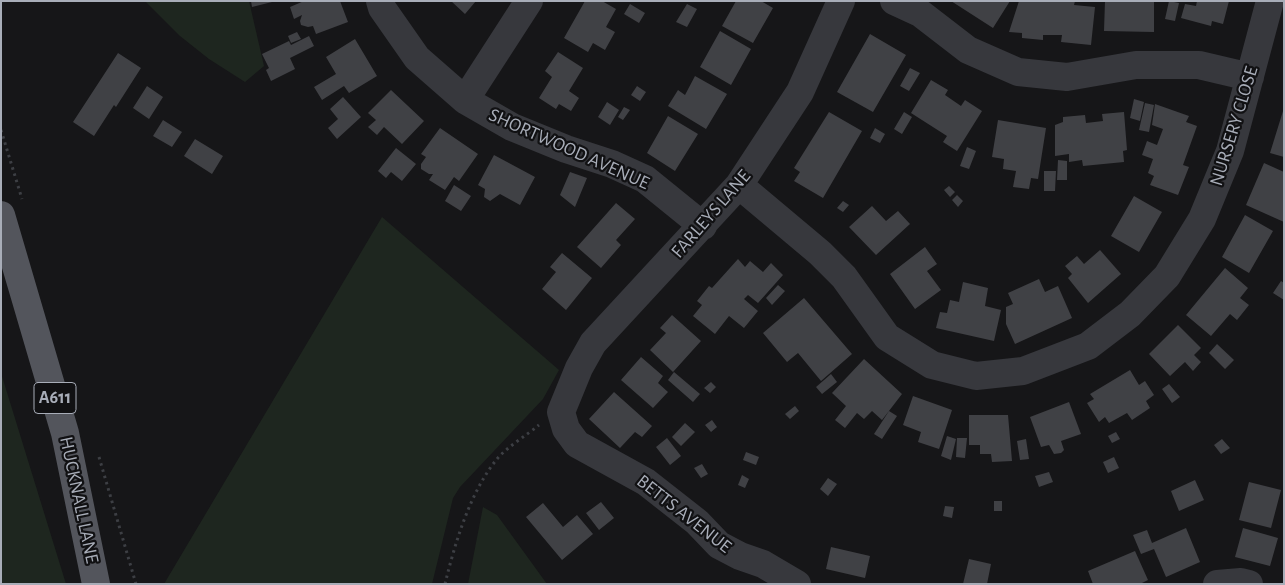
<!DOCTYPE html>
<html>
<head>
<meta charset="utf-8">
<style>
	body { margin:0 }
	#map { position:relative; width:1285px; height:585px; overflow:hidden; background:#161618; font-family:"Alegreya Sans",sans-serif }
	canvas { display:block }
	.frame { position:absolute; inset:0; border:2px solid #a8adb8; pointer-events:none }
</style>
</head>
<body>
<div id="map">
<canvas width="1285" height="585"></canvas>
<div class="frame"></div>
</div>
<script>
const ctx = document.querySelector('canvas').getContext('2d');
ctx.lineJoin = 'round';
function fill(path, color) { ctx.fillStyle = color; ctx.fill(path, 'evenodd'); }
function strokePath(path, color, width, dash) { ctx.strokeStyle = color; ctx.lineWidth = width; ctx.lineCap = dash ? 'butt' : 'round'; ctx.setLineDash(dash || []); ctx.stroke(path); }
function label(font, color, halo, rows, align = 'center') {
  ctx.font = font + ' "Alegreya Sans",sans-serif'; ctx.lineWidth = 4.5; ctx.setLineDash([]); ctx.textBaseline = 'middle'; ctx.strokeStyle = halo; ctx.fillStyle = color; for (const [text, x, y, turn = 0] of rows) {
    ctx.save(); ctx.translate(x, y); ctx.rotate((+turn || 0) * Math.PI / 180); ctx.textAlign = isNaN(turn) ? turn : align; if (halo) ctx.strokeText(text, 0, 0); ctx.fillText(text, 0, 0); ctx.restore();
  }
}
const green = new Path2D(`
	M145,1H249L264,66L245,82L209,59L180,36Z
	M382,217L559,370L543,399L460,487L453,498L432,584H164Z
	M1,373L66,584H1Z
	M483,507L497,515L547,584H468Z`);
const building = new Path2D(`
	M251,1H272V2L252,7Z
	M304,1H340L348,22L316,34L313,26L308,27L301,25L300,21L302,15L294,19L290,7Z
	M451,1H476L465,14Z
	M585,1H602L616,9L606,27L615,32L605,50L593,43L588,52L564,38Z
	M736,1H761L773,8L753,43L722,26Z
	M951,1H1010L993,28Z
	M1019,1H1075L1074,5L1095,7L1091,45L1061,42L1062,35H1043V40L1022,38V33L1009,32Z
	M1105,1H1154V32L1104,31Z
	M1169,1L1179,3L1175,21L1165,19Z
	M1197,1H1229L1223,24L1212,21L1211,26L1181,18L1185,4L1196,6Z
	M630,4L645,13L639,23L624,14Z
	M687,4L697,9L687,27L676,22Z
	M720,31L751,49L731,85L700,67Z
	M297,32L301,39L291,43L288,36Z
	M870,34L906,55L873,112L837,92Z
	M309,36L314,46L290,58L295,69L271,81L266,70L269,68L262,54L289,41L291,45Z
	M355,39L377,76L349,93L344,86L322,100L314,87L336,74L326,57Z
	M558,52L583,68L569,91L579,98L571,111L559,104L556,109L539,98L552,77L545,71Z
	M118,53L141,68L116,107L114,105L94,136L73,122Z
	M910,68L920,73L909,91L900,86Z
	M695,76L727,94L706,129L668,106L678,90L685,95Z
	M931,80L948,90L945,95L961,106L965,100L982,111L957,151L943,142L947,136L911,113Z
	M147,86L163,97L149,119L133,108Z
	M637,86L646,92L640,101L631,95Z
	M391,90L424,121L402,144L384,127L377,135L368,127L376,120L368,113Z
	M343,97L361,117L337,139L328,128L338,119L330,109Z
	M1134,99L1144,102L1140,121L1130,118Z
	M607,102L619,110L610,125L598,117Z
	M1145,103L1154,105L1149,132L1139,130Z
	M1155,104L1189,116L1186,122L1197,126L1183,165L1189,167L1178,195L1150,185L1154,176L1148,173L1153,159L1142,155L1147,141L1157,145L1163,129L1152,125Z
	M624,107L630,110L623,120L618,117Z
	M1283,111H1284V157L1270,153Z
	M829,112L862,131L823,198L794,181L800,172L794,168Z
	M904,112L912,117L902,134L894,129Z
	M1124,112L1127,150L1123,151L1124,162L1083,166L1082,160L1069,162V154L1055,156V125L1063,122V117L1085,115L1086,123L1103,121L1102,114Z
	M668,116L698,134L675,171L647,153Z
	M163,120L182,132L172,147L153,136Z
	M998,120L1046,128L1038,179L1031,178L1029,189L1013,187L1016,171L1003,169L1004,159L992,157Z
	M440,128L478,154L459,181L454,177L445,190L429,180L433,174H429L421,169V164L426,157L421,154Z
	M875,128L885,134L880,143L870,138Z
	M195,139L223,156L212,174L184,156Z
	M967,147L976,151L969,169L960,166Z
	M396,148L416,164L402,181L391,172L386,178L378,171Z
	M494,155L535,177L520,205L500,194L490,201L484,197L485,189L478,185Z
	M1058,160L1067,161V180H1057Z
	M1264,163L1284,172V222L1246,205Z
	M1044,171H1056L1055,191H1044Z
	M570,172L587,178L575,207L560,195Z
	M454,185L471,196L461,211L445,201Z
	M949,186L955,192L950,197L944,190Z
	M957,195L963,201L958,207L952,200Z
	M1134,196L1162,212L1139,252L1111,236Z
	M843,201L849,205L843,212L837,208Z
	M616,203L635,219L616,240L621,245L601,268L577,247Z
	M872,206L886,221L898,211L910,224L876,255L849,227Z
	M1245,215L1273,231L1249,273L1222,257Z
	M925,247L937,264L927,271L941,290L915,309L890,274Z
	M1100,250L1121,274L1088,303L1068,278L1072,274L1065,266L1077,256L1084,264Z
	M562,253L592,278L566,310L542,289L556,272L550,267Z
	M738,259L745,267L750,261L763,272L771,263L783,275L758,303L748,295L744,299L758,311L744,328L729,316L715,334L693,316L702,305L697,301L709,286L712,288Z
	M1225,268L1248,288L1240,298L1249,305L1237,320L1230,314L1211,336L1186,315Z
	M1039,279L1045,292L1058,286L1072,318L1015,344L1006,324V307L1013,304L1008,293Z
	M1281,281L1284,283V300L1273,293Z
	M963,282L988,288L985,306L1001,310L994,341L936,328L940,312L947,313L950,300L959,302Z
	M778,285L785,291L772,305L766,298Z
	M804,298L852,354L821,381L798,353L787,362L763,333Z
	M672,315L701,341L673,372L650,350L666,333L660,328Z
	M1178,325L1201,348L1194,355L1201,362L1193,371L1185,362L1170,376L1149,354Z
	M1217,344L1234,360L1225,369L1209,353Z
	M641,357L663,376L658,383L668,392L653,408L621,380Z
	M864,359L902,394L882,420L872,411L864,419L857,413L845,428L835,420L846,406L832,393Z
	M1130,370L1139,385L1145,381L1154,395L1146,401L1150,408L1132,420L1127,413L1109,423L1105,417L1099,422L1087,403L1094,399L1090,394Z
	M674,372L700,394L693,402L668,380Z
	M831,374L837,382L822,394L816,387Z
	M711,382L716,387L710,393L704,388Z
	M1169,384L1180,397L1172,403L1162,389Z
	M614,392L652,426L642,437L635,432L620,448L589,419Z
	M913,396L952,410L939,449L918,442L921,432L903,425Z
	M1069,402L1081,434L1061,441L1064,450L1061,453L1054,454L1049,445L1041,447L1030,417Z
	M795,406L799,411L790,419L785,414Z
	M889,411L897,416L882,439L874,434Z
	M969,415H1008L1012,461L992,462L991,454H980V445H969Z
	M712,420L717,427L711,432L705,425Z
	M685,423L695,432L681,446L672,437Z
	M1116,432L1120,439L1112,443L1108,436Z
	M947,436L956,439L951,460L941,456Z
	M667,438L681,456L670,465L656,447Z
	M957,438H967L965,458L956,457Z
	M1026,439L1029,459L1020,460L1017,441Z
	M1222,439L1230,448L1221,454L1214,445Z
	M746,452L759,457L756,465L743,460Z
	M1114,457L1119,468L1108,473L1103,462Z
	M702,464L708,474L701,478L694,468Z
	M1049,472L1053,482L1039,487L1035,476Z
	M742,475L749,479L745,488L738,485Z
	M828,478L837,484L828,496L820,489Z
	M1195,480L1204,500L1179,511L1171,491Z
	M1249,482L1281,490L1271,528L1239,520Z
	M994,501H1002V511H994Z
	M601,502L614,518L599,530L586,513Z
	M543,503L563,527L577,515L593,534L562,560L526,517Z
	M945,506L954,507L952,518L943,516Z
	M1186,528L1200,562L1166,577L1154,549L1141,554L1133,535L1147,530L1152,543Z
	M1243,528L1278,538L1270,566L1235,557Z
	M831,547L870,556L865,578L826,569Z
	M1135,551L1148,580L1140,584H1093L1088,571Z
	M969,559L991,564L987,584H963Z`);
const path = new Path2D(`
	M1,130L22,199
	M99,457L136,584
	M445,584C455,543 470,492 497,459C507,447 527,435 539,425`);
const minor = new Path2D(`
	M380,1L382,8L417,58L465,100L512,127L566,149L612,164L645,179L703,226
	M894,1L920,13L968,50L1018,72L1067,77L1136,65H1199L1250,77
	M465,100L529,1
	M739,185L820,253L844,277L887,337L932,365L976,376L1023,371L1088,346L1130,314L1167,276L1202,219L1230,151L1270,1
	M797,584L763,564L740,556L719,545L697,522L646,482L577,444L566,429L561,412L579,368L593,343L739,185L800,92L841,1
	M1217,584L1241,582L1249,584`);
const major = new Path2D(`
	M1,215L65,433L96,584`);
const shields = [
	[55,398,42]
];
const shieldNames = [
	["A611",55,398]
];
const streetNames = [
	["NURSERY CLOSE",1234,126,-73],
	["SHORTWOOD AVENUE",569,149,24],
	["FARLEYS LANE",711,214,-49],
	["HUCKNALL LANE",79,500,78],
	["BETTS AVENUE",684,514,38]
];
fill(green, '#1e261f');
fill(building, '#404145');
strokePath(path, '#3d3f44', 3, [2.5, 4]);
strokePath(minor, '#37383d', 28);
strokePath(major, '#53555c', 28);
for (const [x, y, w] of shields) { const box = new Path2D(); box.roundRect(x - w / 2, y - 15.5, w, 31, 4); ctx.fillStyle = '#111113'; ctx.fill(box); strokePath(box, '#a8adb8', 1); }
label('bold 18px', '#a8adb8', null, shieldNames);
label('19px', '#a8adb8', '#111113', streetNames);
</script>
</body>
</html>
